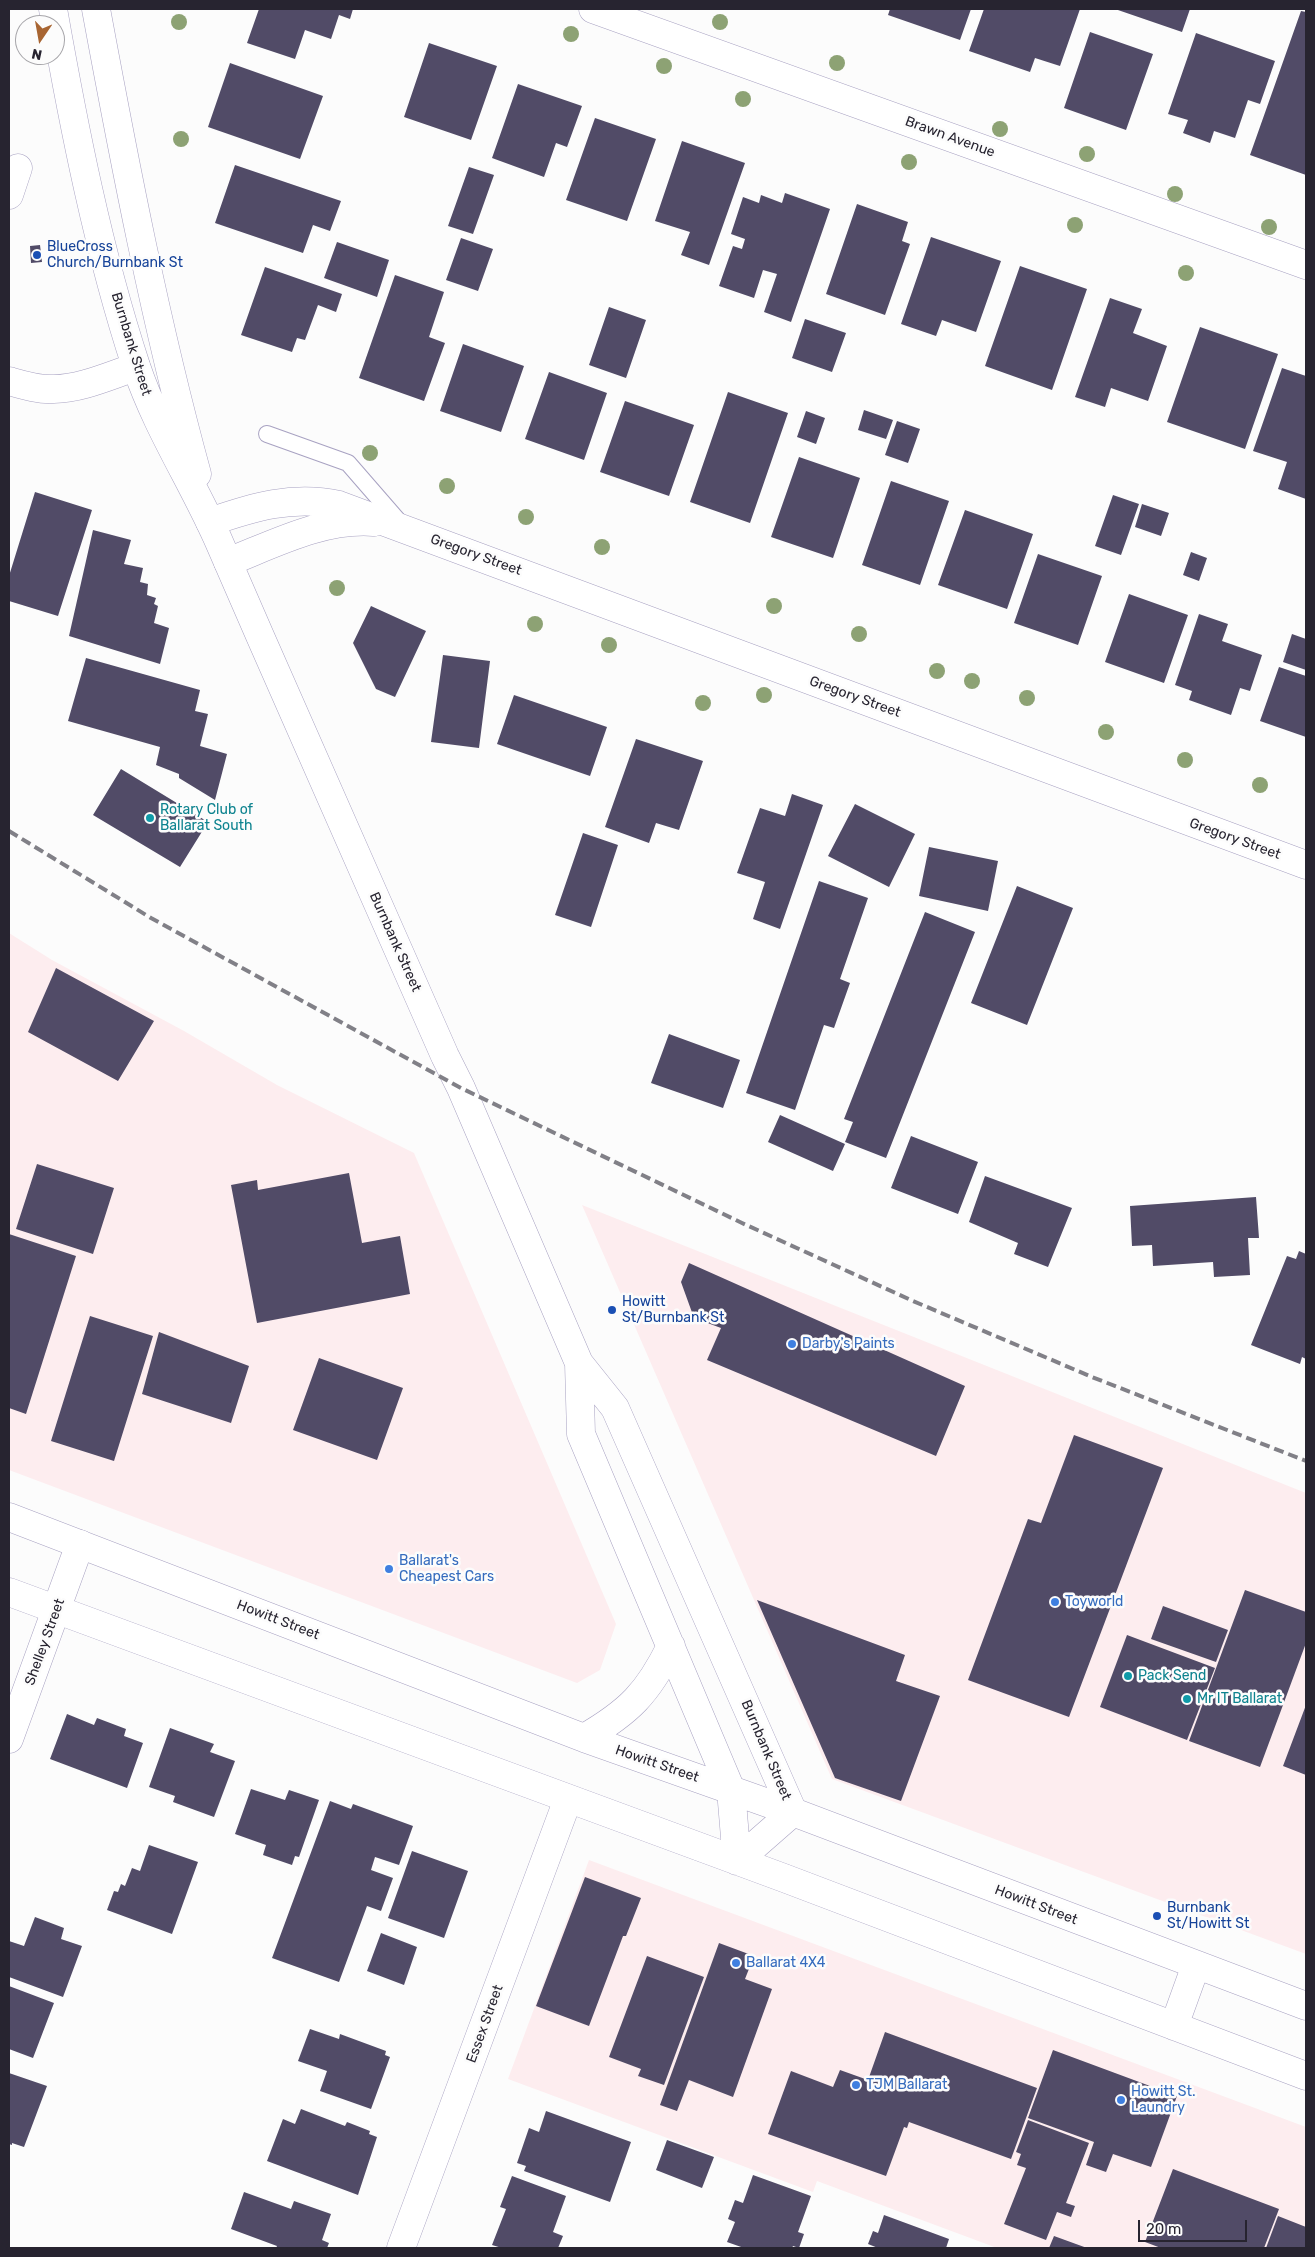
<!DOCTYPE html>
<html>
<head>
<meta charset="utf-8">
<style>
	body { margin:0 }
	#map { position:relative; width:1315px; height:2257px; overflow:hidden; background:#fcfcfc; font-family:Rubik,sans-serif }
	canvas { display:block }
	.frame { position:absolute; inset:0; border:10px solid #272430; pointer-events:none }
	.north { position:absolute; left:15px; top:15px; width:50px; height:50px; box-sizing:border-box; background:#fcfcfc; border:1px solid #a7a6aa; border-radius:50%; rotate:192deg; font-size:14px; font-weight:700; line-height:20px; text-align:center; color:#272430 }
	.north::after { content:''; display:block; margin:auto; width:18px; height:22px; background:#a86532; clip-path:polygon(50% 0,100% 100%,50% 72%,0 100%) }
	.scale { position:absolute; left:1138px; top:2220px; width:109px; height:22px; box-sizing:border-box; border:2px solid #272430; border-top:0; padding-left:6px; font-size:15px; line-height:18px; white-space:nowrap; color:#272430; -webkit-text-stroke:4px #fcfcfc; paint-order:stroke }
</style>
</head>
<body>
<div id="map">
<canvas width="1315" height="2257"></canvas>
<div class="frame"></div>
<div class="north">N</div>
<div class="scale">20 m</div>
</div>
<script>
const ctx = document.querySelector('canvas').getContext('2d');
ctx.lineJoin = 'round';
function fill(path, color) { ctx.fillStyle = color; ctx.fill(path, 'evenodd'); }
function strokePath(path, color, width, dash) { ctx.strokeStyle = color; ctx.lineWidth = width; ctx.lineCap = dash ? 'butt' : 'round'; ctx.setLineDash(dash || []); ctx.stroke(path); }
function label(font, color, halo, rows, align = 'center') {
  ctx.font = font + ' Rubik,sans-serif'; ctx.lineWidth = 5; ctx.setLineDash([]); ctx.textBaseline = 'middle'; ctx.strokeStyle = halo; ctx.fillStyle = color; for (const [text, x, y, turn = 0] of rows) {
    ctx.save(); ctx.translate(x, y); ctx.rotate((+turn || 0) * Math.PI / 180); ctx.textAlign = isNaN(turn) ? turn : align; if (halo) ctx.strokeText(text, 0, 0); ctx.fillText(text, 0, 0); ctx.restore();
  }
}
const commercial = new Path2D(`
	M9,933L52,960L184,1031L277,1085L414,1153L616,1624L600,1670L577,1683L9,1470Z
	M582,1205L1306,1493V1954L832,1779Z
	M589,1860L1306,2127V2248H997L817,2181L813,2192L508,2079Z`);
const building = new Path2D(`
	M259,9H353L350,19L339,15L331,39L305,30L295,59L247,43Z
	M890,9H971L960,40L888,15Z
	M984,9H1080L1060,66L1035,58L1030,72L969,51Z
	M1115,9H1190L1182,32Z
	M1301,11L1306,12V175L1250,155Z
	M1090,32L1153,54L1126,130L1064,108Z
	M1196,33L1275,61L1260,104L1248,100L1235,138L1214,131L1210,143L1183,133L1188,120L1168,114Z
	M429,43L497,66L471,140L404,117Z
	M230,63L323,96L300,159L208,127Z
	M518,84L582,106L567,147L556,143L544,177L492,158Z
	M595,118L656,139L627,221L566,200Z
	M682,141L745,163L709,265L681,255L690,232L655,221Z
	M235,165L341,201L330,231L313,225L303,253L215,223Z
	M469,167L494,175L473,234L448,226Z
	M785,193L830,209L791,322L764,312L777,274L763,270L754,298L719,286L733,246L742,249L745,239L731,234L743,197L759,203L761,195L782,203Z
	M857,204L908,222L902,241L910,244L885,315L826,294Z
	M931,237L1001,261L976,332L942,320L936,336L901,324Z
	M461,238L493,249L478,291L446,280Z
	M337,242L389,260L377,297L324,278Z
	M40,245L42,262L31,263L30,246Z
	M1020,266L1087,289L1052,390L985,366Z
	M265,267L342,294L336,312L318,305L305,340L297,338L292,352L241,335Z
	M395,275L444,292L429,337L445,343L424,401L359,378Z
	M1110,298L1142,309L1133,333L1167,346L1148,401L1111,388L1105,407L1075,397Z
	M609,307L646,320L626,378L589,365Z
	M805,319L846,333L832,372L792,358Z
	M1200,327L1278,354L1245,449L1167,422Z
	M463,344L524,366L501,432L440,411Z
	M1282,368L1306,376V499L1278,489L1287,462L1253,451Z
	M549,372L607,393L584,460L525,439Z
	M728,392L788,413L750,523L690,502Z
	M625,401L694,425L669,496L600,472Z
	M864,410L893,420L886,439L858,430Z
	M806,411L825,418L816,444L797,437Z
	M897,421L920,429L908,463L885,455Z
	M799,457L860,478L833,558L771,537Z
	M891,481L949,501L920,585L862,565Z
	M35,492L92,510L58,616L9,601V576Z
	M1113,495L1139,504L1121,555L1095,546Z
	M1142,504L1169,513L1161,536L1135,527Z
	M965,510L1033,534L1007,609L938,585Z
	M93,530L131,540L124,564L143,568L140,582L148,584L147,595L156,598L154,604L158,606L154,623L169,628L160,664L69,636Z
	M1191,552L1207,558L1199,581L1183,575Z
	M1038,554L1102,576L1078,645L1014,623Z
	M1129,594L1188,615L1164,683L1105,662Z
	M371,606L426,631L395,697L376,689L353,643Z
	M1199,614L1228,624L1222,641L1262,655L1250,691L1240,688L1231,715L1189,700L1192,691L1175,685Z
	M1292,634L1306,639V670L1283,662Z
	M443,655L490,661L479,748L431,742Z
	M86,658L200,690L195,711L208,714L200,746L227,754L215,800L179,778V774L156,765L160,747L68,721Z
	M1279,667L1306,676V737L1260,721Z
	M514,695L607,727L590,776L497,744Z
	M636,739L703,761L679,830L656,823L649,843L605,827Z
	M121,769L208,822L180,867L93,815Z
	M792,794L823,805L780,929L753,919L765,882L737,873L760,808L785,816Z
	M855,804L915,834L889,887L828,856Z
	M583,833L618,845L591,927L555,915Z
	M929,847L998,861L988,911L919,896Z
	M819,881L868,898L840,979L850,983L834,1028L824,1025L795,1110L746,1093Z
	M1017,886L1073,908L1027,1025L971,1003Z
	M925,912L975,932L886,1158L845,1142L853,1122L844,1119Z
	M56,968L154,1021L118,1081L28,1032Z
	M669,1034L740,1060L723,1108L651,1083Z
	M780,1115L845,1144L833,1171L768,1142Z
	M911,1136L978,1162L958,1214L891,1188Z
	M37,1164L114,1188L93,1254L16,1229Z
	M349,1173L362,1243L400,1236L410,1294L257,1323L231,1185L257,1180L258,1190Z
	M985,1176L1072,1208L1048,1267L1014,1254L1018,1243L969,1222Z
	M1256,1197L1259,1238H1248L1250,1275L1214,1277L1213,1262L1153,1266L1152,1245L1132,1246L1130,1206Z
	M9,1234L76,1256L26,1414L9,1408Z
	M1299,1251L1306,1254V1359L1302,1357L1300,1364L1251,1345L1287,1256L1296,1259Z
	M689,1263L965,1386L936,1456L707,1360L721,1328L694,1318L681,1282Z
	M90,1316L153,1336L114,1461L51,1441Z
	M159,1332L249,1366L231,1423L142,1394Z
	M319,1358L403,1388L377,1460L293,1430Z
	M1074,1435L1163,1468L1069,1717L968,1680L1028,1519L1041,1523Z
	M1245,1590L1306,1612V1643L1260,1767L1189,1741Z
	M757,1600L905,1655L896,1681L940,1696L901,1801L835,1778Z
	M1163,1606L1228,1630L1216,1662L1151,1639Z
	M1127,1635L1215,1668L1187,1740L1100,1707Z
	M1306,1705V1775L1283,1766Z
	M67,1714L94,1725L97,1718L126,1729L124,1736L143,1743L127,1788L50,1759Z
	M170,1728L214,1744L210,1752L235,1761L214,1817L173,1802L175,1796L149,1787Z
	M251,1789L285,1800L289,1790L319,1800L299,1857L295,1856L292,1865L263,1855L266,1845L235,1834Z
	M330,1801L351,1809L353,1804L413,1826L399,1865L375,1857L371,1870L393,1878L381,1911L367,1906L339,1982L272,1958Z
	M149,1845L198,1862L172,1934L107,1910L114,1891L118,1892L121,1884L125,1886L132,1868L140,1871Z
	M412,1851L468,1871L444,1938L388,1918Z
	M585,1877L641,1898L626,1936H623L589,2026L536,2006Z
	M35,1917L64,1928L61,1939L82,1946L63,1997L9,1977V1941L24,1946Z
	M381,1933L417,1947L404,1985L367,1971Z
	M719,1943L754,1956L745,1979L772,1989L733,2097L689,2080L677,2111L660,2105Z
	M647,1956L704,1977L664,2085L638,2076L641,2069L609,2057Z
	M9,1986L54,2003L33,2058L9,2049Z
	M310,2029L339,2039L340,2034L386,2051L385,2055L390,2057L371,2109L320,2091L327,2071L298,2061Z
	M885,2032L1037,2088L1011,2159L909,2122L907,2128L904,2127L886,2176L768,2134L791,2071L833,2087L840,2070L868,2080Z
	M1053,2050L1177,2096L1151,2167L1113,2154L1106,2172L1086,2165L1094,2142L1028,2118Z
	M9,2073L47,2086L24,2147L12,2143V2145L9,2144Z
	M301,2109L345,2126L347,2122L370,2131L369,2134L377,2137L358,2195L267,2161L283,2119L295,2124Z
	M546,2111L631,2142L610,2202L524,2171L526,2166L517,2163L529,2128L539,2132Z
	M1028,2120L1089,2143L1066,2203L1075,2206L1071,2217L1057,2212L1046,2240L1004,2224L1026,2168L1017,2165L1021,2154L1016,2152Z
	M667,2140L714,2157L702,2188L656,2170Z
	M1173,2169L1279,2209L1264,2248H1161L1145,2242Z
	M753,2175L811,2196L798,2232L804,2234L799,2248L793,2246L792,2248H744L727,2242L735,2222L728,2219L735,2200L743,2203Z
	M512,2176L566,2196L553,2232L563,2236L558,2248H502L492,2245L506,2209L500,2207Z
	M244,2192L291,2209L294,2201L331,2214L322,2240L329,2243L327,2248H276L277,2246L231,2229Z
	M884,2215L949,2239L946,2248H878L868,2244L873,2231L878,2233Z
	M1278,2216L1306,2227V2248H1266Z
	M1054,2236L1087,2248H1049Z`);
const lane = new Path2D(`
	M267,434L348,463L401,524`);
const street = new Path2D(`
	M593,9L1306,265
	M9,195L18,168
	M9,381C23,385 39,390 54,389C81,389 111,375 136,367
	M210,522C253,507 293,495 339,505L1306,865
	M228,562C274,544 323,518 374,522
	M9,1739L80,1544
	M401,2248L568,1799`);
const secondary = new Path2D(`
	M53,9C74,128 98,250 136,366C157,429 194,484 220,544C294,715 370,885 445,1056L461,1088L579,1363L615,1408L793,1812
	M96,9C125,165 155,321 197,474
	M579,1363L581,1434L731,1790L737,1861
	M9,1517L584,1738L793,1812L1306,2006
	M9,1592L784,1878L1306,2076
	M584,1738C629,1712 648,1693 671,1646
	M737,1861L793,1812
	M1174,2026L1196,1965`);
const rail = new Path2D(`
	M9,831L151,918L461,1088L742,1223L913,1301L1092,1377L1306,1461`);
const trees = [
	[179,22],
	[720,22],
	[571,34],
	[837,63],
	[664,66],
	[743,99],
	[1000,129],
	[181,139],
	[1087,154],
	[909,162],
	[1175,194],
	[1075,225],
	[1269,227],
	[1186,273],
	[370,453],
	[447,486],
	[526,517],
	[602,547],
	[337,588],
	[774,606],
	[535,624],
	[859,634],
	[609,645],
	[937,671],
	[972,681],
	[764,695],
	[1027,698],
	[703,703],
	[1106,732],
	[1185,760],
	[1260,785]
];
const markers = [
	[37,255,5,"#1a4fb4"],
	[150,818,5,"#0f9aa8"],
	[612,1310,5,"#1a4fb4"],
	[792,1344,5,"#3f7fe0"],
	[389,1569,5,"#3f7fe0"],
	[1055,1602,5,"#3f7fe0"],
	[1128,1676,5,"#0f9aa8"],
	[1187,1699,5,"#0f9aa8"],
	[1157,1916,5,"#1a4fb4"],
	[736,1963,5,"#3f7fe0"],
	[856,2085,5,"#3f7fe0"],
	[1121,2100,5,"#3f7fe0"]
];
const streetNames = [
	["Brawn Avenue",950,137,20],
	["Burnbank Street",131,344,73],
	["Gregory Street",476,555,20],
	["Gregory Street",855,697,20],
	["Gregory Street",1235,839,20],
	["Burnbank Street",395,942,66],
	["Howitt Street",278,1620,21],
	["Shelley Street",45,1642,-70],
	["Burnbank Street",766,1750,67],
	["Howitt Street",657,1764,19],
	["Howitt Street",1036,1905,21],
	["Essex Street",485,2024,-70]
];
const transitNames = [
	["BlueCross",47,247],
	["Church/Burnbank St",47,263],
	["Howitt",622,1302],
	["St/Burnbank St",622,1318],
	["Burnbank",1167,1908],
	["St/Howitt St",1167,1924]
];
const cultureNames = [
	["Rotary Club of",160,810],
	["Ballarat South",160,826],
	["Pack Send",1138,1676],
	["Mr IT Ballarat",1197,1699]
];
const shopNames = [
	["Darby's Paints",802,1344],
	["Ballarat's",399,1561],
	["Cheapest Cars",399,1577],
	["Toyworld",1065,1602],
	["Ballarat 4X4",746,1963],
	["TJM Ballarat",866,2085],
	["Howitt St.",1131,2092],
	["Laundry",1131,2108]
];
fill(commercial, '#fdedef');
fill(building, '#514b67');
strokePath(lane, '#a8a2c2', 18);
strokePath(street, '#a8a2c2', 29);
strokePath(secondary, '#a8a2c2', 29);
strokePath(lane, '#fff', 16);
strokePath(street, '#fff', 28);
strokePath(secondary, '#fff', 28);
strokePath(rail, '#818087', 4, [10, 5]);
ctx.fillStyle = '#8da274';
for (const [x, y] of trees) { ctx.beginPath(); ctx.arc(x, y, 8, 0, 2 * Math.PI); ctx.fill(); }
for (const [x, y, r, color] of markers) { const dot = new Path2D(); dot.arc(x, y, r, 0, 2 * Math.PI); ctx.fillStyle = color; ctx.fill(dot); strokePath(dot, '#fcfcfc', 2); }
label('14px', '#272430', '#fcfcfc', streetNames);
label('14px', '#164399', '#fcfcfc', transitNames, 'left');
label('14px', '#0d838f', '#fcfcfc', cultureNames, 'left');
label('14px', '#366cbe', '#fcfcfc', shopNames, 'left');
</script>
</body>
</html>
